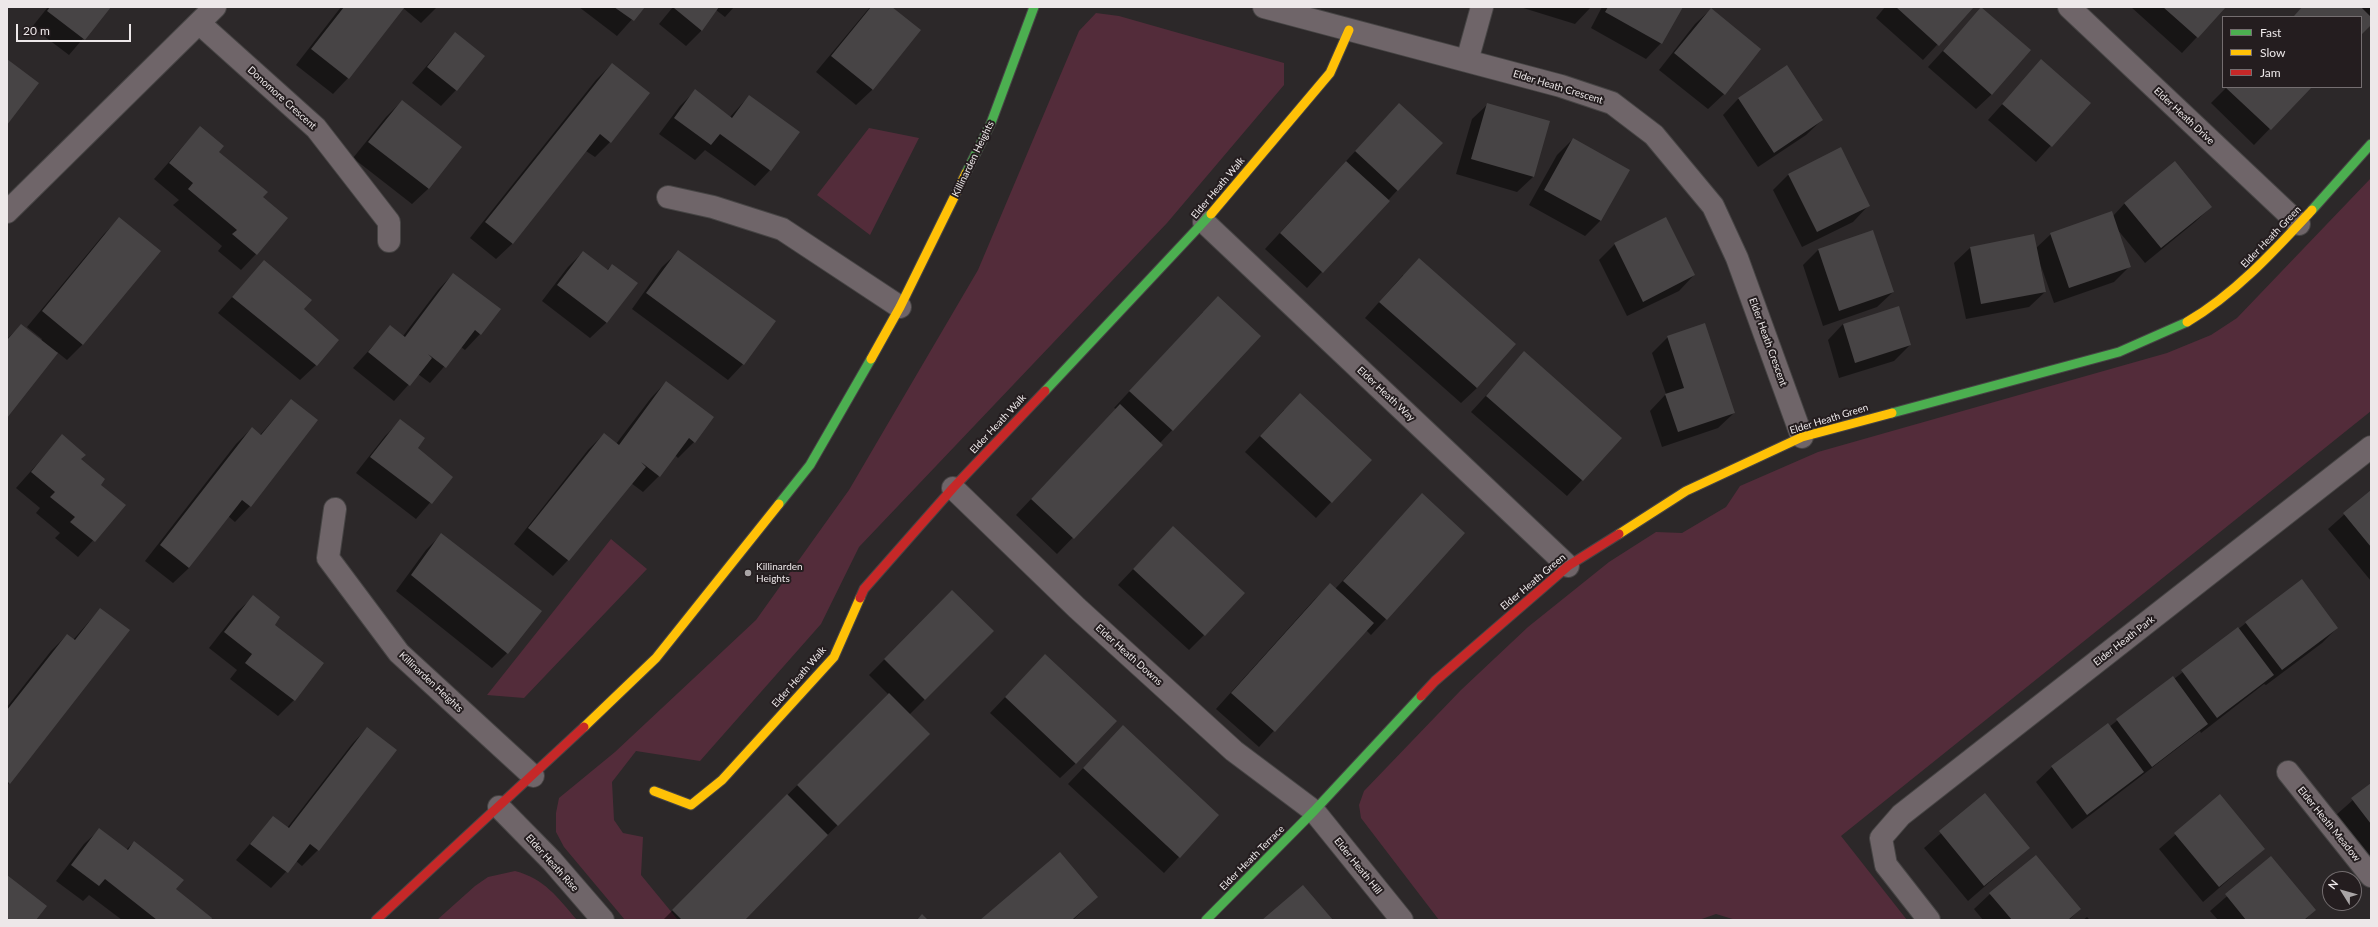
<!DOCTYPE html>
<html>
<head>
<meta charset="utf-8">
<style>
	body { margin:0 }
	#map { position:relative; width:2378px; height:927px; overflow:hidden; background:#2c2829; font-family:Lato,sans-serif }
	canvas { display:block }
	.frame { position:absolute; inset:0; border:8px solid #ede8e9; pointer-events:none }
	.legend { position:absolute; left:2222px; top:16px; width:140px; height:72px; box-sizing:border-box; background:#241d1f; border:1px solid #746e70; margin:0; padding:5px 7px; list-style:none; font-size:12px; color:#ede8e9 }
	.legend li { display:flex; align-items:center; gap:8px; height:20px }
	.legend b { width:20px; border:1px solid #746e70 }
	.north { position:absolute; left:2322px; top:871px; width:40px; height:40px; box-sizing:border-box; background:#241d1f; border:1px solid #746e70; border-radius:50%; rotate:307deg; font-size:11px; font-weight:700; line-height:16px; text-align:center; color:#ede8e9 }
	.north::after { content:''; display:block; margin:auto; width:14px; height:18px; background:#a9a5a6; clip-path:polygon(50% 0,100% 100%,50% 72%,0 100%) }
	.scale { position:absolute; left:16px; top:24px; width:115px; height:18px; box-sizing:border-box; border:2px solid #ede8e9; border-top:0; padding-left:5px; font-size:12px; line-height:14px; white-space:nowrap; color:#ede8e9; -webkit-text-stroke:3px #241d1f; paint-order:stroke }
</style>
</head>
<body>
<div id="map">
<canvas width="2378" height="927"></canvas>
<div class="frame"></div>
<ul class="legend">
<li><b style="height:5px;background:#4caf50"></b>Fast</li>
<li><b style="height:5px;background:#ffc107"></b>Slow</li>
<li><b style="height:5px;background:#c62828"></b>Jam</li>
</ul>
<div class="north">N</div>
<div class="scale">20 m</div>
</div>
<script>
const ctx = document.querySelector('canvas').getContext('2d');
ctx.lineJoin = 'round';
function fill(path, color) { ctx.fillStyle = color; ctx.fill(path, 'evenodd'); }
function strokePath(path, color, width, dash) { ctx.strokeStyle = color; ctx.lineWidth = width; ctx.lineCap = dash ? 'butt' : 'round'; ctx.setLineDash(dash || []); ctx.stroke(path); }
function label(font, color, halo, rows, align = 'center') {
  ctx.font = font + ' Lato,sans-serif'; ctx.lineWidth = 4; ctx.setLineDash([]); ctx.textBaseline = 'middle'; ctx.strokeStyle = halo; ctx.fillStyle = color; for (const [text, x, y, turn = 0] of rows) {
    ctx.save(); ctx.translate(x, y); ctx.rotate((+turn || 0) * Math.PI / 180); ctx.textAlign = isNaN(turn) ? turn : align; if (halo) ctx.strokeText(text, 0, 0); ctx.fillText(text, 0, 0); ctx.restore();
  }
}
const green = new Path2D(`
	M1096,13L1119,16L1284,63V85L1167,223L859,547L821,624L700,761L636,751L612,782L614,820L623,833L643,837L641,875L678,920H625L564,847L556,832V813L559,798L615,752L756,620L849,490L978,270L1079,31Z
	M869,128L919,138L870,235L817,195Z
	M2371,178V411L1841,836L1907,920H1736L1716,914L1699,920H1439L1361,818L1359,805L1364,791L1461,690L1528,627L1609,562L1656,532L1682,533L1726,507L1740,486L1818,452L2167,353L2211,335L2237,318Z
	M611,539L647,569L524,698L487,695Z
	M515,871C545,879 557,897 577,920H437L475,886L488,877Z`);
const shadow = new Path2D(`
	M48,7H110L69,55L32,27Z
	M341,7H437L421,23L403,8L348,78L333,94L296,65Z
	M579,7H643L617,36Z
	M673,7H734L725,17L716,10L701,31L686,46L659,24Z
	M870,7H891L919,30L872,90L856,105L816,72Z
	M1520,7H1591L1575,24Z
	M1602,7H1682L1661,43L1646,59L1591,28Z
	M1885,7H1972L1923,60L1876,18Z
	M2131,7H2225L2182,53Z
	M2303,7H2371V23L2361,34V17H2293Z
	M1982,8L1992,94L1976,109L1928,67Z
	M1711,9L1724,94L1708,109L1659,70L1695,24Z
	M455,33L456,90L441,106L412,83Z
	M2041,61L2089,103L2036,162L1988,120Z
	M612,64L610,142L595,157L586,151L512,244L496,259L470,238L596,80Z
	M1786,67L1822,120L1806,135L1758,167L1723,115L1738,99Z
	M2227,87H2310L2254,145L2211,103Z
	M695,91L730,117L749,96L770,170L755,186L705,150L695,160L659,134L680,106Z
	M402,101L461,147L428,189L412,204L353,158L386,117Z
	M1488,104L1549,122L1533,177L1517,192L1456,174L1472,119Z
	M1384,120L1441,143L1307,288L1265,249Z
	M200,127L218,152L262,198L256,254L241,270L218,251L222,246L173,205L179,200L154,179Z
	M1573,139L1629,171L1600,221L1585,236L1529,205L1557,155Z
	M1789,174L1868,206L1853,222L1802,247L1773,190Z
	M2125,203L2211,207L2195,222L2145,263L2117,229L2130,266L2114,282L2054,303L2041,266L2045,292L2029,307L1966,319L1954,263L1970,248L2033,235L2036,248L2051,234L2113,216Z
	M119,219L83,344L67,360L57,352L7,416V339L21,325L41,341L42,339L27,327L104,234Z
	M1873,231L1893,292L1877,307L1823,326L1803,265L1818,250Z
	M1615,244L1694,275L1679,291L1627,316L1599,260Z
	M583,252L607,270L612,265L636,283L606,323L590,338L542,301L568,267Z
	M678,252L743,364L728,380L632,309L662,267Z
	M264,261L303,309L316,365L300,380L218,313Z
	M453,274L480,334L465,350L461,347L430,383L418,374L394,401L353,368L391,326L403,336L438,290Z
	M1403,275L1477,388L1461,403L1365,318Z
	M1203,312L1260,336L1160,443L1162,445L1057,554L1016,515L1116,409L1114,408Z
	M1843,324L1910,345L1894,361L1839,378L1828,340Z
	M1668,337L1734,413L1718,428L1662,447L1650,411L1666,394L1652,353Z
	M1525,353L1621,438L1567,496L1471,412Z
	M666,382L713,417L694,442L678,458L675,455L659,476L643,492L631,483L568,560L553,576L514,544L588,450L604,434L616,444L651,398Z
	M291,400L250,506L235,522L228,516L189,568L173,583L145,561L236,444L252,428L260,435Z
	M1284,410L1331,502L1316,518L1245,452Z
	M400,421L416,448L452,477L416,519L356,473L385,436Z
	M62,436L100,485L125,505L78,557L55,538L60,533L36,513L40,508L16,488Z
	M2371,491V581L2328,529Z
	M1422,495L1386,619L1371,635L1366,630L1259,747L1216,709L1314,600L1330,585L1335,589Z
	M1173,527L1204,635L1189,650L1118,585Z
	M442,534L507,653L492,668L396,591L426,550Z
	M952,591L993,631L909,715L928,734L743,920H663L888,694L869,675Z
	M253,597L273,625L323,663L294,700L278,716L230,679L237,670L209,648L237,612Z
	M100,609L9,783L7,786V707L51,651L67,635L73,640Z
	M2246,623L2337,628L2322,643L2266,685L2264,684L2201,733L2200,731L2072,829L2036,782L2052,767L2109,727L2172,677L2174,679Z
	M1045,655L1076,763L1060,778L990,713Z
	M367,728L395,750L318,850L302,866L296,861L271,888L236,860L273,817L287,828L352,744Z
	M1108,742L1218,815L1164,873L1068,784Z
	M2371,784V859L2336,815Z
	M1985,795L2029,848L1968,901L1924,848Z
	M2220,796L2264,849L2203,902L2159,849Z
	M100,829L126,850L134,842L175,889L210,920H122L89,895L83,901L56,881L84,844Z
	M1060,854L1097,897L1073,920H982Z
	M2271,858L2314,910L2305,920H2218L2210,911Z
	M1990,894L2080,909L2069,920H1983L1974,909Z
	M2087,917L2090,920H2083Z`);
const building = new Path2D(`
	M50,7H111L85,40L47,11Z
	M344,7L404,8L349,79L311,49Z
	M614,7H645L634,21Z
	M675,7H719L702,31L674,8Z
	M871,7H892L921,30L873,90L831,56Z
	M1608,7H1683L1662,44L1605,12Z
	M1896,7H1974L1939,46Z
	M1981,7L2031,50L1992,95L1943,51Z
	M2163,7H2226L2198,38Z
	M2302,7H2361L2371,17V25L2361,35V17H2293Z
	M1711,8L1761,49L1725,95L1674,53Z
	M455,32L485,56L457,91L427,67Z
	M7,59L39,83L7,125Z
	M2041,59L2091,103L2052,147L2002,104Z
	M612,63L650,93L611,143L600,134L513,244L485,222Z
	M1787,65L1823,120L1774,153L1738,98Z
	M2225,87H2312L2271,130Z
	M695,89L732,118L749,95L800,132L771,171L720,134L711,145L674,118Z
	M402,100L462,147L429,189L368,142Z
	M1399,103L1443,143L1398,191L1355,151Z
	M1487,103L1550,121L1534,177L1471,159Z
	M200,126L224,146L219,152L268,192L263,197L288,218L257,255L232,234L237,230L188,189L193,183L169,163Z
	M1573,138L1630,170L1601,221L1544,190Z
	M1841,147L1870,206L1817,232L1788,174Z
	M1346,161L1390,201L1323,273L1280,233Z
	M2175,161L2212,207L2161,248L2124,203Z
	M2112,211L2131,267L2069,288L2050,233Z
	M119,217L161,251L83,345L42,311Z
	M1666,217L1695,275L1643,302L1614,243Z
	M1873,230L1894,292L1839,311L1818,249Z
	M2034,234L2046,292L1981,304L1970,247Z
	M678,250L776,321L744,365L646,293Z
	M583,251L608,270L612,264L638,283L607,323L557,285Z
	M1419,258L1516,344L1477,388L1379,302Z
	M264,260L312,300L304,309L339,340L317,366L232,297Z
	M453,273L501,309L481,335L475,330L446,368L428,354L432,358L410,386L368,352L390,325L405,337Z
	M1218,296L1261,336L1173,431L1129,391Z
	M1899,306L1911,345L1855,363L1843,324Z
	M1705,323L1735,413L1678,432L1665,394L1684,388L1667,336Z
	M21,324L58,353L7,418V340Z
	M1524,351L1622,438L1583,481L1486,396Z
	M666,381L714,417L695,443L689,438L660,477L641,462L646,467L569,561L528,528L604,433L619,445Z
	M1300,393L1372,460L1332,503L1260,436Z
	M291,399L318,420L251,507L242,500L189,568L160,545L252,427L261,435Z
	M1120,404L1163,445L1074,539L1031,499Z
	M400,419L425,438L418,448L453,477L432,504L370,457Z
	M62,434L86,455L81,459L105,479L101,485L126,505L95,542L70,522L75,517L50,497L55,492L31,472Z
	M2371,490V547L2343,513Z
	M1422,493L1465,533L1387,620L1343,581Z
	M1173,526L1245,593L1205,636L1133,569Z
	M441,533L542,611L508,654L411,575Z
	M2302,579L2338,628L2282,670L2245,622Z
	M1330,583L1374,623L1275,732L1231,693Z
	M952,590L994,631L925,700L884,659Z
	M253,595L280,617L275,625L324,663L295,701L245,663L252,654L224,632Z
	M100,608L130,630L10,784L7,781V710L67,634L75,640Z
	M2238,627L2274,675L2217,718L2181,670Z
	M1045,654L1117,721L1076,764L1005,697Z
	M2173,676L2208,724L2152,767L2116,719Z
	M889,693L930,734L838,826L797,785Z
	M2108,723L2144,772L2087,815L2051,766Z
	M1123,725L1219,815L1180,858L1083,768Z
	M367,727L397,750L319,851L310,844L288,873L250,844L273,816L289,828Z
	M2371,783V824L2351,798Z
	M1985,793L2030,848L1984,886L1939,831Z
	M787,794L828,835L745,920H682L672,910Z
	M2220,794L2265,849L2219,887L2174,833Z
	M99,828L128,850L134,841L184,880L176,889L212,918L211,920H157L105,879L99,886L71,865Z
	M1060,852L1098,897L1073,919L980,920Z
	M2036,855L2081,909L2068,920H2012L1989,893Z
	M2271,856L2316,910L2304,920H2246L2225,894Z
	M7,875L47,906L36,920H7Z
	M1303,885L1333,920H1262Z
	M922,914L928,920H917Z`);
const street = new Path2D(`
	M1264,7L1561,86L1612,103L1654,135L1713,206L1737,258L1802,437
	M2069,7L2299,224
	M199,23L316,128L389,222V241
	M1467,61L1482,7
	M668,197L713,207L782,229L900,307
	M7,212L215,7
	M1204,222L1568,566
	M953,488L1077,608L1234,751L1314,811L1402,920
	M335,509L328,558L399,653L533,776
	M2288,772L2371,876
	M499,807L552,861L603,920
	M1929,920L1886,865L1881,838L1901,815L2371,447`);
const fast = new Path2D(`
	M966,173L991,123L1034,7
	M2312,210L2371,144
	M1045,391L1211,214
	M1892,413L2119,352L2187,322
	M779,504L810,465L871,359
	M1206,920L1314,811L1421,696`);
const slow = new Path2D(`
	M1211,214L1330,73L1349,30
	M2187,322C2235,294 2275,250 2312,210
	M871,359L900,307L966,173
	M1619,534L1686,491L1802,437L1892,413
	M584,727L656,658L779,504
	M654,791L691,805L722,780L834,657L860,598`);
const jam = new Path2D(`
	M860,598L864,589L953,488L1045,391
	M1421,696L1435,681L1568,566L1619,534
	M376,920L584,727`);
const markers = [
	[748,573,4,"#a9a5a6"]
];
const streetNames = [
	["Elder Heath Crescent",1558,87,17],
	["Donomore Crescent",282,98,42],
	["Elder Heath Drive",2184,116,43],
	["Killinarden Heights",973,159,-64],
	["Elder Heath Walk",1218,188,-50],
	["Elder Heath Green",2271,237,-46],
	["Elder Heath Crescent",1768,342,70],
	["Elder Heath Way",1386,394,43],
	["Elder Heath Green",1829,419,-17],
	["Elder Heath Walk",998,424,-47],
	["Elder Heath Green",1533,582,-40],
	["Elder Heath Park",2124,641,-38],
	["Elder Heath Downs",1129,655,42],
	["Elder Heath Walk",799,677,-49],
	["Killinarden Heights",431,682,43],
	["Elder Heath Meadow",2329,824,51],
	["Elder Heath Terrace",1252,858,-45],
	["Elder Heath Rise",552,863,48],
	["Elder Heath Hill",1358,866,51]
];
const poiNames = [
	["Killinarden",756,567],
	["Heights",756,579]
];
fill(green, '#532c3a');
fill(shadow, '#0007');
fill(building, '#474445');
strokePath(street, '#464444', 24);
strokePath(fast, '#464444', 11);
strokePath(slow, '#464444', 11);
strokePath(jam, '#464444', 11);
strokePath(street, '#6f6569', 22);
strokePath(fast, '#4caf50', 9);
strokePath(slow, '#ffc107', 9);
strokePath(jam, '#c62828', 9);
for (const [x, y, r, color] of markers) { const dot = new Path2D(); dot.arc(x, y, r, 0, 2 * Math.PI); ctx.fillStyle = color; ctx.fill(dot); strokePath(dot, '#241d1f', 1.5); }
label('10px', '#ede8e9', '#241d1f', streetNames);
label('10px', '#ede8e9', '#241d1f', poiNames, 'left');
</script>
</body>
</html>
